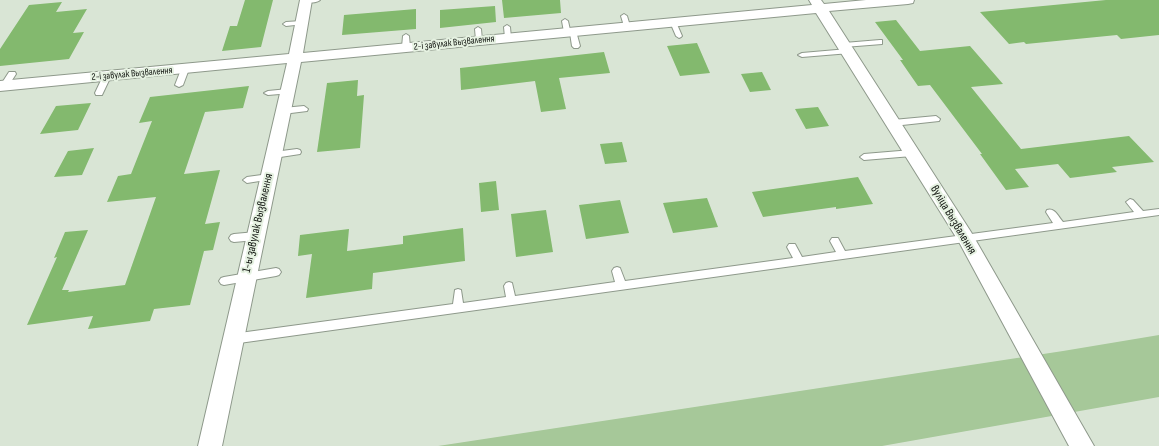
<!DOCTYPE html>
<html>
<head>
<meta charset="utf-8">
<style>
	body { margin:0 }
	canvas { display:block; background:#d9e5d5 }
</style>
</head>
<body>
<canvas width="1159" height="446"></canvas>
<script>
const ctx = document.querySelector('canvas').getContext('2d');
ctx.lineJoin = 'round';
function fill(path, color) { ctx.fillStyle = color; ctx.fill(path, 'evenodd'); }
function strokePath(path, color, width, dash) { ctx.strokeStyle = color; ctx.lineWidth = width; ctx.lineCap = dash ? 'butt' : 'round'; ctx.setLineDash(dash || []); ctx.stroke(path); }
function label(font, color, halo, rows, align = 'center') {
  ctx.font = font + ' "Sofia Sans Condensed",sans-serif'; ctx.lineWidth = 4; ctx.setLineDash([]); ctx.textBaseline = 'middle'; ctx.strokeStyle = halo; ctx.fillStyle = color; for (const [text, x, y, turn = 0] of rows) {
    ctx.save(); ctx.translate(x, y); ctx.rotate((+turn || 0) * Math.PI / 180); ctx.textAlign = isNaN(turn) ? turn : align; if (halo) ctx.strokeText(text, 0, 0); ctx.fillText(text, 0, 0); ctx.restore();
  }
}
const green = new Path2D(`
	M1159,335V397L882,446H438L1063,351Z`);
const building = new Path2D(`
	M245,0H273L261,47L222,51L230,26H237Z
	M502,0H560L561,13L504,18Z
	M1106,0H1159V35L1121,39L1117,35L1026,44L1024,42L1009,44L980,12Z
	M62,2L56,12L87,9L73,33L84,32L69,59L0,66V49L29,5Z
	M495,6L496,22L440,28V10Z
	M416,9V29L342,35L344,15Z
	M896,20L920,51L970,46L1003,84L971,87L1021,149L1129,136L1154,162L1112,167L1117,172L1070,178L1058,164L1015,169L1029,187L1006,190L980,154H982L930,85L918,86L900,60H903L875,22Z
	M697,43L710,73L680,76L667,46Z
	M604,52L610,73L559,78L566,109L541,112L535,81L461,90L460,68Z
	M762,72L771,90L750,92L741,74Z
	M358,80L357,96L364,95L360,148L317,152L327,83Z
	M249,86L243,108L205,112L184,174L220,170L205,224L220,222L213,250L204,251L190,305L154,309L150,321L88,329L93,316L27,325L57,257L54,258L65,232L88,230L62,290H69L68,292L125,285L156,197L107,202L118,176L131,174L152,121L139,123L150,97Z
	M91,103L78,130L40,134L56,106Z
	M818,107L829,126L806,129L795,109Z
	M622,142L627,162L605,164L600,144Z
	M94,148L82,175L54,177L68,151Z
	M858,177L873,204L836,209V207L763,217L752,192Z
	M496,181L499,210L481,212L479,183Z
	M707,198L718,227L673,233L663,203Z
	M620,200L629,233L586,239L579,205Z
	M546,210L553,252L516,257L511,214Z
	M463,228L465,261L373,273L372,289L306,298L312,254L298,256L300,235L349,229L347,251L403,244V236Z`);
const lane = new Path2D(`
	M303,0H320C317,3 308,3 304,2Z
	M624,14L627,16L630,26L629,27L627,28L624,26L621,16Z
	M565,19L568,21L570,30L573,29L576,31L580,46L578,48H574L572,46L570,33L567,34L564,32L562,21Z
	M673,20L676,22L682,36L681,37L679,38L676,36L670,22Z
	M302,21L305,23L304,24L286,26L283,24L286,22Z
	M507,25L510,27L511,38L508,40L505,38L504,27Z
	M478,27L481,29L482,40L479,42L476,40L475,29Z
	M406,34L409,36L410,47L406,49L402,47L403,36Z
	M880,40H882V44L844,47L840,45L844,43Z
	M848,49L852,51L850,53L802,57L798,55L802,53Z
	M182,67H185L189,69L183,85L179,87L175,85Z
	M9,72H15L16,74L7,88H1L0,86Z
	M104,74H107L111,76L102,95H96L95,93Z
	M288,89L292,91L291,93L268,95L264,93L268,91Z
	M304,106L308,109L307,111L283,114L279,111L283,108Z
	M936,116L940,119L939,121L893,126L889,123L893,120Z
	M297,149L300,150L301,152L300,154L274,158L270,155L274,152Z
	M912,150L916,153L912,156L864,160L860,157L864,154Z
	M269,174L272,175L273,177L272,179L247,183L243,180L247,177Z
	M1130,199L1133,200L1143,211L1159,209V215L232,344L228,342L227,339L228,336L232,334L453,304L455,290L458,289L461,290L463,303L506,297L504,286L506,283L509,282L512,283L515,296L615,282L612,271L614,268L617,267L620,268L625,281L793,258L787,247L789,244H795L802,257L836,252L830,241L832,238H838L845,251L1053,223L1046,212L1047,210C1054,207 1058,216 1063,222L1134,212L1126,202Z
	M256,232L259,233L261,236L259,239L256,240L234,242L231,241L229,238L231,235L234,234Z
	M276,268L279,269L281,272L279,275L276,276L224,285L221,284L219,281L221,278L224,277Z`);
const street = new Path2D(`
	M300,0H312L303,53L812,5L809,0H821L824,4L866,0H914L913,3L908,4L829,11L971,232L1094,446H1069L959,242L816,13L301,62L222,446H198L287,63L0,91V81L289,54Z`);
const farStreetnames = [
	["2-і завулак Вызвалення",454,43,-6],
	["2-і завулак Вызвалення",132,74,-5]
];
const streetNames = [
	["вуліца Вызвалення",953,220,59],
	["1-ы завулак Вызвалення",258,223,-77]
];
fill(green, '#a6c899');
fill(building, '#83b96e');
strokePath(lane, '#8e998b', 2);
strokePath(street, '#8e998b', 2);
fill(lane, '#fff');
fill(street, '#fff');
label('10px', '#111510', '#e6f2e2', farStreetnames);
label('12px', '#111510', '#e6f2e2', streetNames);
</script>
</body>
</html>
